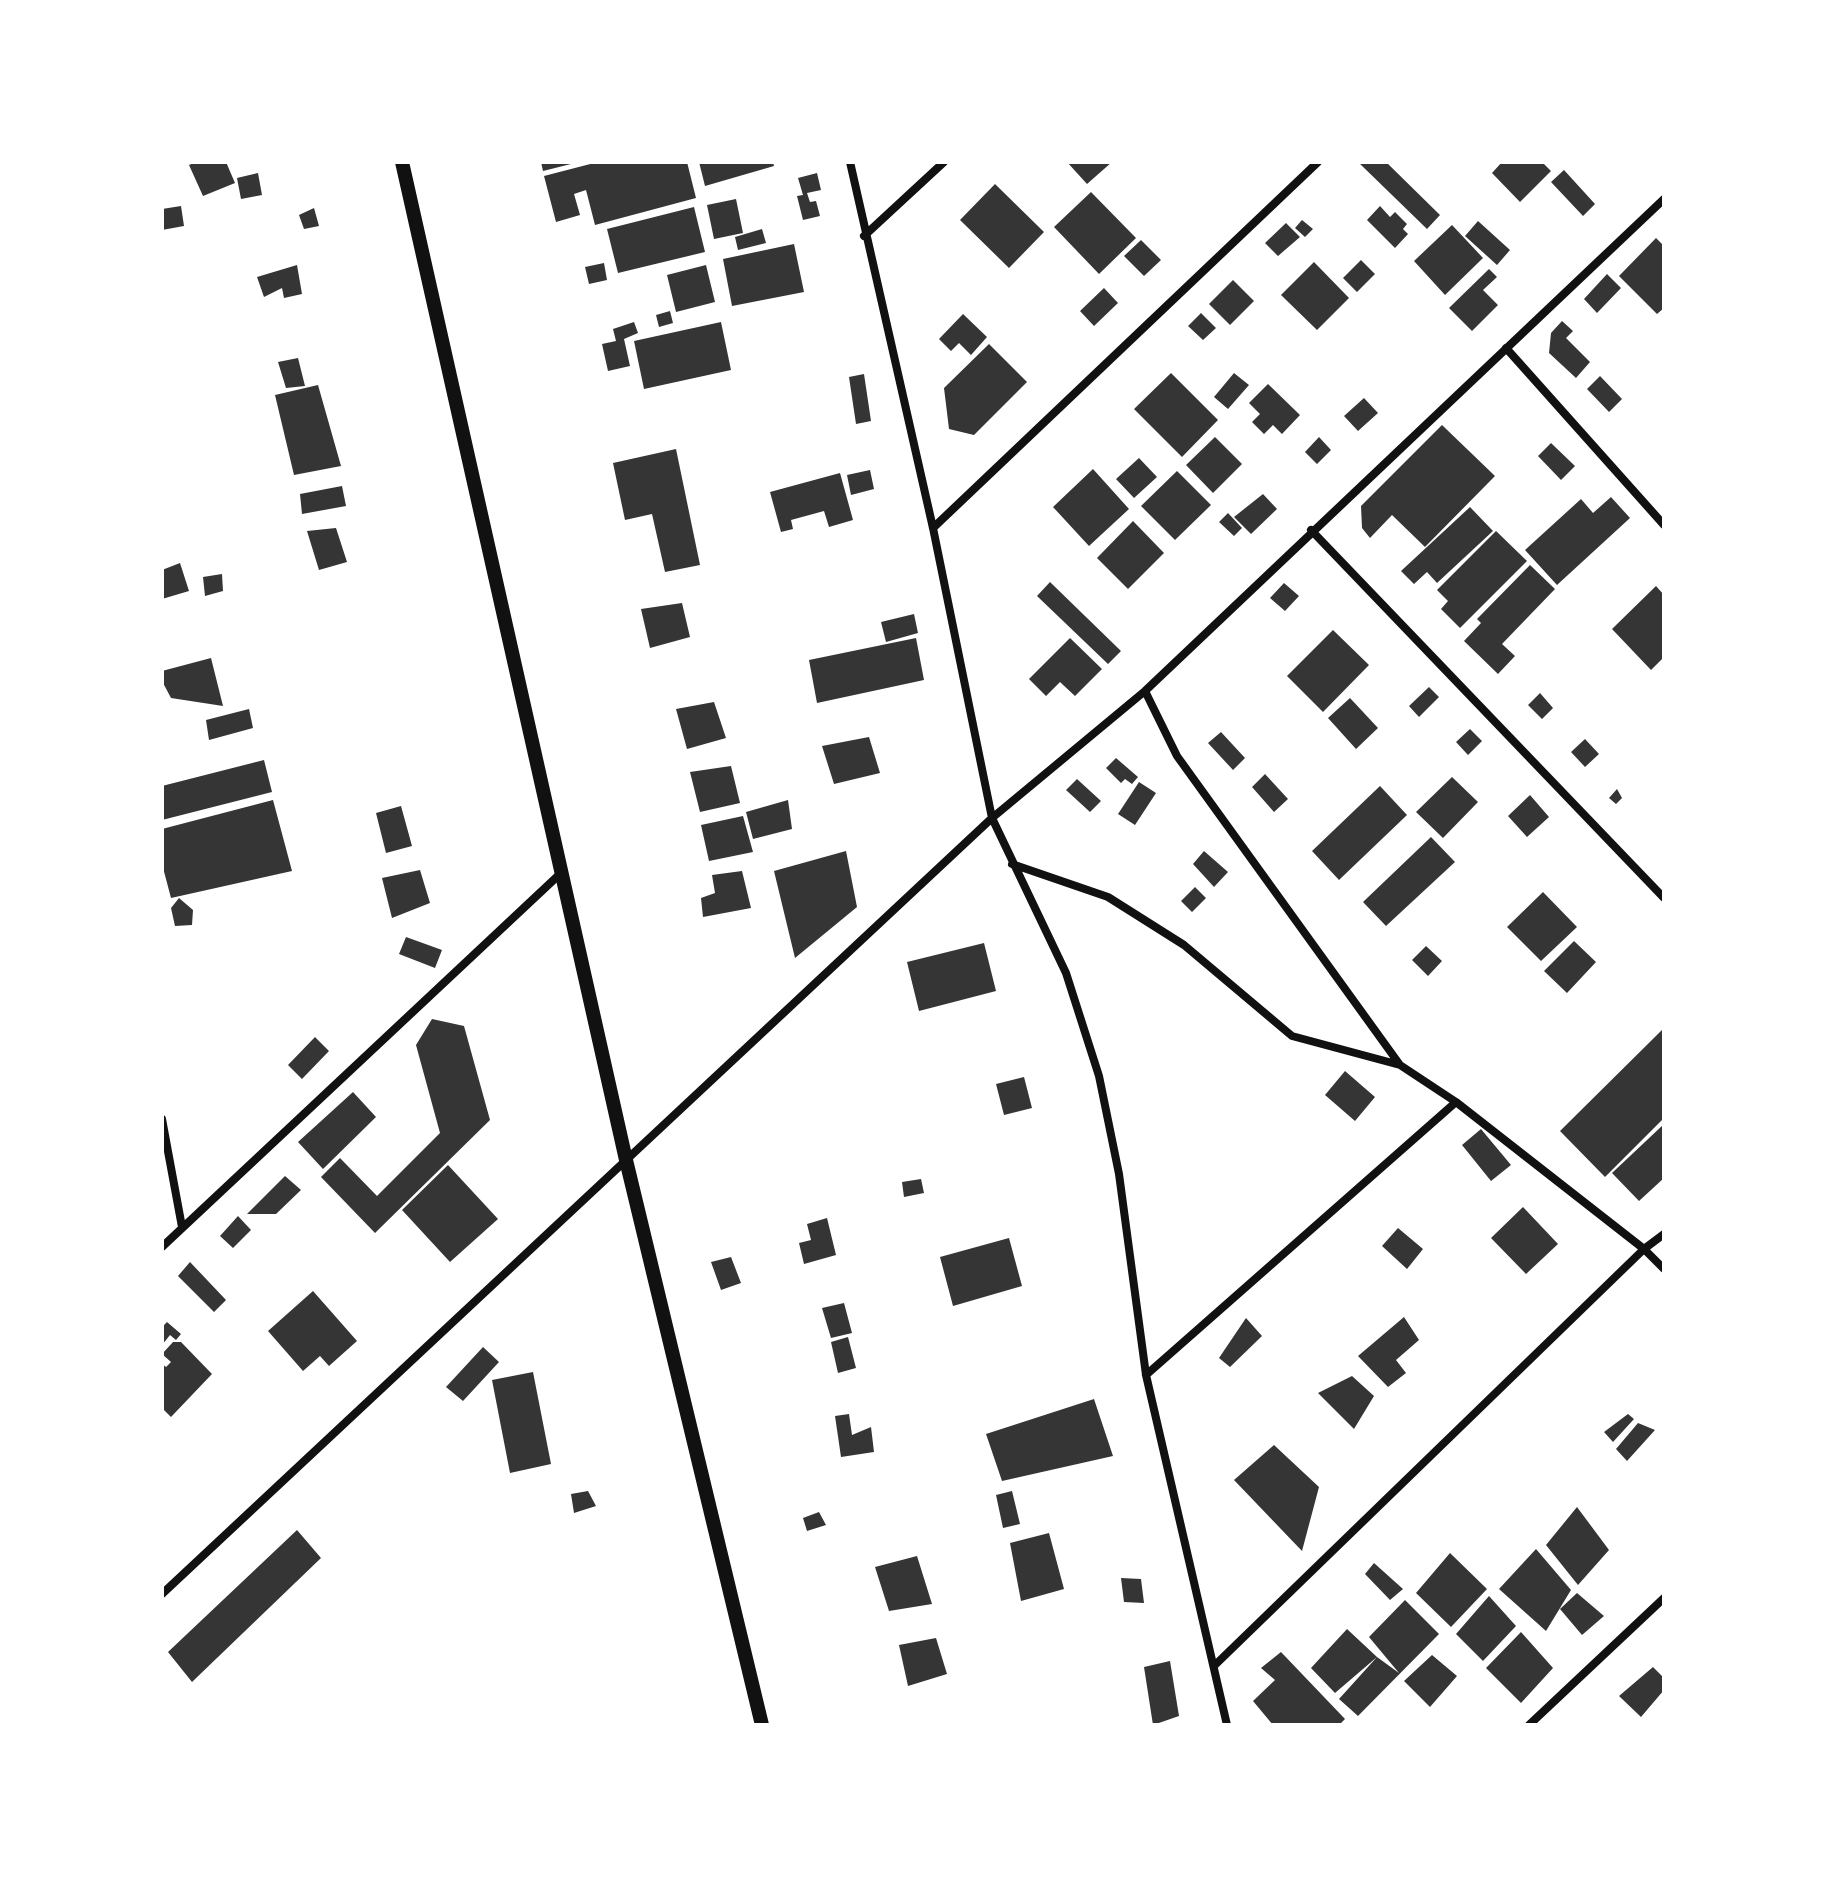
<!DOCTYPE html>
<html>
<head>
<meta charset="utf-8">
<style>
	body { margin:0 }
	#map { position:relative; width:1826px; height:1887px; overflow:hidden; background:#fff; font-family:"DM Sans",sans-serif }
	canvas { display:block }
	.frame { position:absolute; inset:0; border:164px solid #fff; pointer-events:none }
</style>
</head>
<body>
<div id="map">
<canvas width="1826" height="1887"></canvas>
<div class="frame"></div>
</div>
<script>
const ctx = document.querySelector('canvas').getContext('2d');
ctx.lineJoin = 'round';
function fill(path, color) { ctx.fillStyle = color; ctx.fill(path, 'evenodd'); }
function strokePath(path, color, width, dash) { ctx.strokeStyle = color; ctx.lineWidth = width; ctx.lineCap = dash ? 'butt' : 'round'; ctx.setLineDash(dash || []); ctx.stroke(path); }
const building = new Path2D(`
	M196,162H226L235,183L203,196L189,165Z
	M541,162H575V163L543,171Z
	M598,162H687L696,198L595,225L586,190L574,194L580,215L556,222L544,176Z
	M699,162H773L774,166L705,186Z
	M1067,162H1112L1087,184Z
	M1358,162H1386L1440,215L1427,229Z
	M1502,162H1542L1551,171L1520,202L1492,173Z
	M1564,170L1595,204L1583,216L1551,182Z
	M258,173L262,195L241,199L237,178Z
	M817,173L821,190L807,193L810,202L816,201L820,216L803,220L797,196L803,195L798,178Z
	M995,184L1044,232L1009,268L960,220Z
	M1091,192L1136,238L1099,274L1054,227Z
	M736,199L743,233L714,239L707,205Z
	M181,206L184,226L162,230V209Z
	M1380,206L1390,217L1395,212L1407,224L1403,229L1408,234L1395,248L1367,220Z
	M694,207L705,252L618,273L607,229Z
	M314,208L319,226L304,229L299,215Z
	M1302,220L1313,229L1305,237L1295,228Z
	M1478,221L1510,250L1497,265L1465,236Z
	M1286,223L1300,237L1278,256L1265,243Z
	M1452,225L1483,258L1445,295L1414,261Z
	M762,229L766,243L738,250L735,237Z
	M1656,238L1664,246V308L1657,314L1619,276Z
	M1141,240L1161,260L1144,276L1124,256Z
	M794,244L804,292L732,306L723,259Z
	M1361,260L1375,274L1357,292L1343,278Z
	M1314,262L1349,298L1317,330L1281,295Z
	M604,263L607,280L589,284L585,267Z
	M297,265L302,294L284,298L282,288L264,297L257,277Z
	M706,265L715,302L676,312L667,275Z
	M1489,269L1497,277L1483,290L1498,305L1472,331L1449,308Z
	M1607,274L1621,288L1597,313L1584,299Z
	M1233,280L1254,301L1230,325L1209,304Z
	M1104,288L1118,303L1094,326L1080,311Z
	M670,311L673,323L659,327L656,315Z
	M1201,313L1216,328L1203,340L1188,326Z
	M963,314L987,337L971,355L959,343L951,351L939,339Z
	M1562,321L1573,331L1566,338L1590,362L1576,378L1549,353L1551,333Z
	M634,322L638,333L624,339L630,366L608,371L602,344L616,341L613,329Z
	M721,322L731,370L644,389L634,341Z
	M989,344L1027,382L974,435L949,429L944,388Z
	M298,358L305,386L286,388L278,362Z
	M1171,373L1218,420L1182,457L1134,409Z
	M1234,373L1249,385L1228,409L1214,397Z
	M864,374L871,421L856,424L849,377Z
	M1600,376L1622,399L1609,412L1587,389Z
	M1268,384L1300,415L1282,434L1273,425L1264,434L1252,422L1260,414L1249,403Z
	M318,385L341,466L294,475L275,395Z
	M1364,398L1378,413L1358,431L1344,416Z
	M1442,425L1495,476L1425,547L1392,515L1370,538L1362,528L1361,506Z
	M1215,437L1242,464L1213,493L1186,465Z
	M1319,437L1331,450L1317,464L1305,452Z
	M1551,443L1575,466L1561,480L1538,456Z
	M676,449L700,565L665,572L652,514L625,520L613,463Z
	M1139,458L1157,477L1134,498L1116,479Z
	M1093,469L1129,509L1089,546L1053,507Z
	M870,470L874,489L851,495L847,475Z
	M1177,471L1211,505L1175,540L1141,506Z
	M840,473L853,520L829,527L824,511L791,520L793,529L781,532L770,492Z
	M342,486L346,506L302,514L300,494Z
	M1263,494L1277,509L1251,534L1234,517Z
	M1611,497L1630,518L1557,585L1525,550L1581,499L1593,513Z
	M1470,507L1493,531L1437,583L1427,572L1414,584L1401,571Z
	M1228,513L1242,528L1234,536L1219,522Z
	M1133,521L1164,553L1128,589L1097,558Z
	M336,528L347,562L319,570L307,531Z
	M1496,531L1527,561L1460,628L1441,609L1448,601L1437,590Z
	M180,563L189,591L162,599V570Z
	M1530,565L1555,589L1502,644L1515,656L1498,674L1464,641L1481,623L1477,619Z
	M222,574L223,591L205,596L203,577Z
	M1050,582L1121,651L1108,664L1037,596Z
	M1284,583L1299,596L1285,611L1270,598Z
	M1656,586L1664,595V657L1651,670L1612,629Z
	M682,603L690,637L650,648L641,609Z
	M914,614L918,633L886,642L881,622Z
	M1333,630L1369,665L1323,712L1287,676Z
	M916,638L924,680L817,703L809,660Z
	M1070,638L1102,669L1075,696L1060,682L1046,696L1029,679Z
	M211,658L223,706L171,698L162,681V671Z
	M1429,687L1439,697L1419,717L1409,706Z
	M1540,693L1553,708L1542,719L1528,705Z
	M1350,698L1378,728L1356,749L1328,718Z
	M714,702L726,738L687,749L676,709Z
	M249,709L253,728L209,740L206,720Z
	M1470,729L1482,741L1468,755L1456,742Z
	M1221,732L1245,758L1233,770L1208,743Z
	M869,737L880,773L834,784L822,746Z
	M1585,739L1599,754L1585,767L1571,752Z
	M1116,758L1138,777L1132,784L1125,779L1121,783L1106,768Z
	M264,760L272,792L162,820V786Z
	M731,766L740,803L700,812L690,772Z
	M1265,774L1288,799L1274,812L1252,787Z
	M1452,777L1478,802L1443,838L1416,812Z
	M1077,779L1101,801L1090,812L1066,790Z
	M1139,782L1156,793L1135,825L1118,814Z
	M1380,786L1407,815L1339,880L1312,851Z
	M1617,789L1622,798L1616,804L1609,798Z
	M1530,795L1549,817L1527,837L1508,816Z
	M273,800L292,871L171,898L162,864V829Z
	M788,800L792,829L753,839L746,812Z
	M401,806L412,846L386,853L376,813Z
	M743,816L753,852L709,861L701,825Z
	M1431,837L1455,862L1386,926L1363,902Z
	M846,851L857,907L795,958L774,871Z
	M1204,851L1228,872L1214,887L1193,864Z
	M420,870L430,903L392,918L382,878Z
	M742,871L751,908L703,917L701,898L715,893L712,875Z
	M1195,887L1206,898L1192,912L1181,901Z
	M1543,892L1577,927L1541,961L1507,927Z
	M179,898L193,910L192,925L175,926L171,908Z
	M406,937L442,950L435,968L399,954Z
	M1574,941L1596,962L1567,993L1544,971Z
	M984,943L996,991L919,1011L907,962Z
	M1426,946L1442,961L1428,976L1412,960Z
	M432,1019L464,1026L490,1120L375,1233L321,1177L340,1158L377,1196L440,1133L416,1045Z
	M1664,1028V1118L1605,1177L1560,1131Z
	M315,1037L329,1051L302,1079L288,1065Z
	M1345,1071L1375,1097L1355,1121L1325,1095Z
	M1024,1077L1032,1108L1004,1115L996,1084Z
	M353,1092L376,1117L323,1169L298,1142Z
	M1664,1124V1178L1639,1201L1612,1173Z
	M1481,1129L1511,1165L1491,1181L1462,1145Z
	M448,1165L498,1219L450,1262L402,1210Z
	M285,1176L301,1190L276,1214H247Z
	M921,1179L924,1193L904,1197L902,1182Z
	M1523,1207L1558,1244L1526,1274L1491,1238Z
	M238,1216L251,1230L233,1248L220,1236Z
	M827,1218L836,1255L804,1264L799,1243L811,1240L807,1224Z
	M1398,1228L1423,1249L1407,1269L1382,1246Z
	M1009,1238L1022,1286L953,1306L940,1257Z
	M731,1257L741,1283L721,1290L711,1262Z
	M190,1262L226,1300L214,1312L178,1276Z
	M313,1291L357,1341L329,1366L320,1356L303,1371L268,1331Z
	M844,1303L852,1333L831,1338L822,1308Z
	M1404,1317L1419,1340L1396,1360L1406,1373L1388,1387L1358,1356Z
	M1246,1318L1262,1336L1230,1367L1219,1358Z
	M167,1322L181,1334L176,1340L170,1335L162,1345V1327Z
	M848,1337L856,1368L838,1373L831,1342Z
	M173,1342H181L212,1374L171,1417L162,1408V1364L166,1367L171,1362L162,1354Z
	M483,1347L499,1362L463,1401L446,1387Z
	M533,1372L551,1464L510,1473L492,1380Z
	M1352,1376L1374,1396L1354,1429L1318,1393Z
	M1094,1399L1113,1456L1002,1481L986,1434Z
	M849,1414L852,1435L871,1427L874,1452L841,1457L835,1416Z
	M1628,1414L1634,1419L1613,1442L1604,1432Z
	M1638,1423L1655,1430L1627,1461L1616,1449Z
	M1274,1445L1319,1487L1302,1551L1234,1480Z
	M588,1491L596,1506L574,1513L571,1494Z
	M1012,1491L1020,1524L1003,1528L996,1495Z
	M1577,1507L1609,1550L1578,1585L1546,1545Z
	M819,1512L826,1525L807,1531L803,1518Z
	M297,1530L321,1558L192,1682L168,1652Z
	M1049,1533L1064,1589L1021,1601L1010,1543Z
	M1536,1549L1571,1590L1546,1631L1499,1589Z
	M1450,1553L1487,1589L1451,1627L1416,1593Z
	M917,1556L932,1604L889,1611L875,1567Z
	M1374,1563L1403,1589L1390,1600L1365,1574Z
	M1121,1578L1141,1579L1144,1603L1124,1602Z
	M1577,1593L1604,1616L1582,1635L1560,1609Z
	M1489,1596L1516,1626L1483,1661L1456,1634Z
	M1405,1600L1439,1634L1358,1716L1339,1699L1377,1657L1399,1673L1369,1637Z
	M1347,1629L1377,1657L1335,1693L1311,1668Z
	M1521,1632L1553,1668L1521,1703L1486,1668Z
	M936,1638L947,1674L908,1686L899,1645Z
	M1281,1652L1345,1719L1339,1725H1273L1253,1701L1275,1680L1261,1668Z
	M1432,1655L1457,1676L1430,1707L1404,1681Z
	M1170,1661L1179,1716L1153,1725L1144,1667Z
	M1653,1667L1664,1678V1690L1641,1717L1619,1696Z`);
const minor = new Path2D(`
	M850,162L933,528L992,818L1066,973L1099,1076L1119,1174L1146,1375L1227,1725
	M864,236L944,162
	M1506,348L1664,525
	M933,528L1318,162
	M1311,530L1664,898
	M1145,691L1177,756L1400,1065L1456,1102L1644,1249L1664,1269
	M1012,864L1108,897L1184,945L1292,1036L1400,1065
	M162,1119L182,1227
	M162,1247L561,873
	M1146,1375L1456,1102
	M162,1594L992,818L1145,691L1664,199
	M1214,1666L1644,1249L1664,1234
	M1529,1725L1664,1598`);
const tertiary = new Path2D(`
	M402,162L626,1160L762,1725`);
fill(building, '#353535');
strokePath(minor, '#111', 8);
strokePath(tertiary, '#111', 14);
</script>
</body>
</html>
